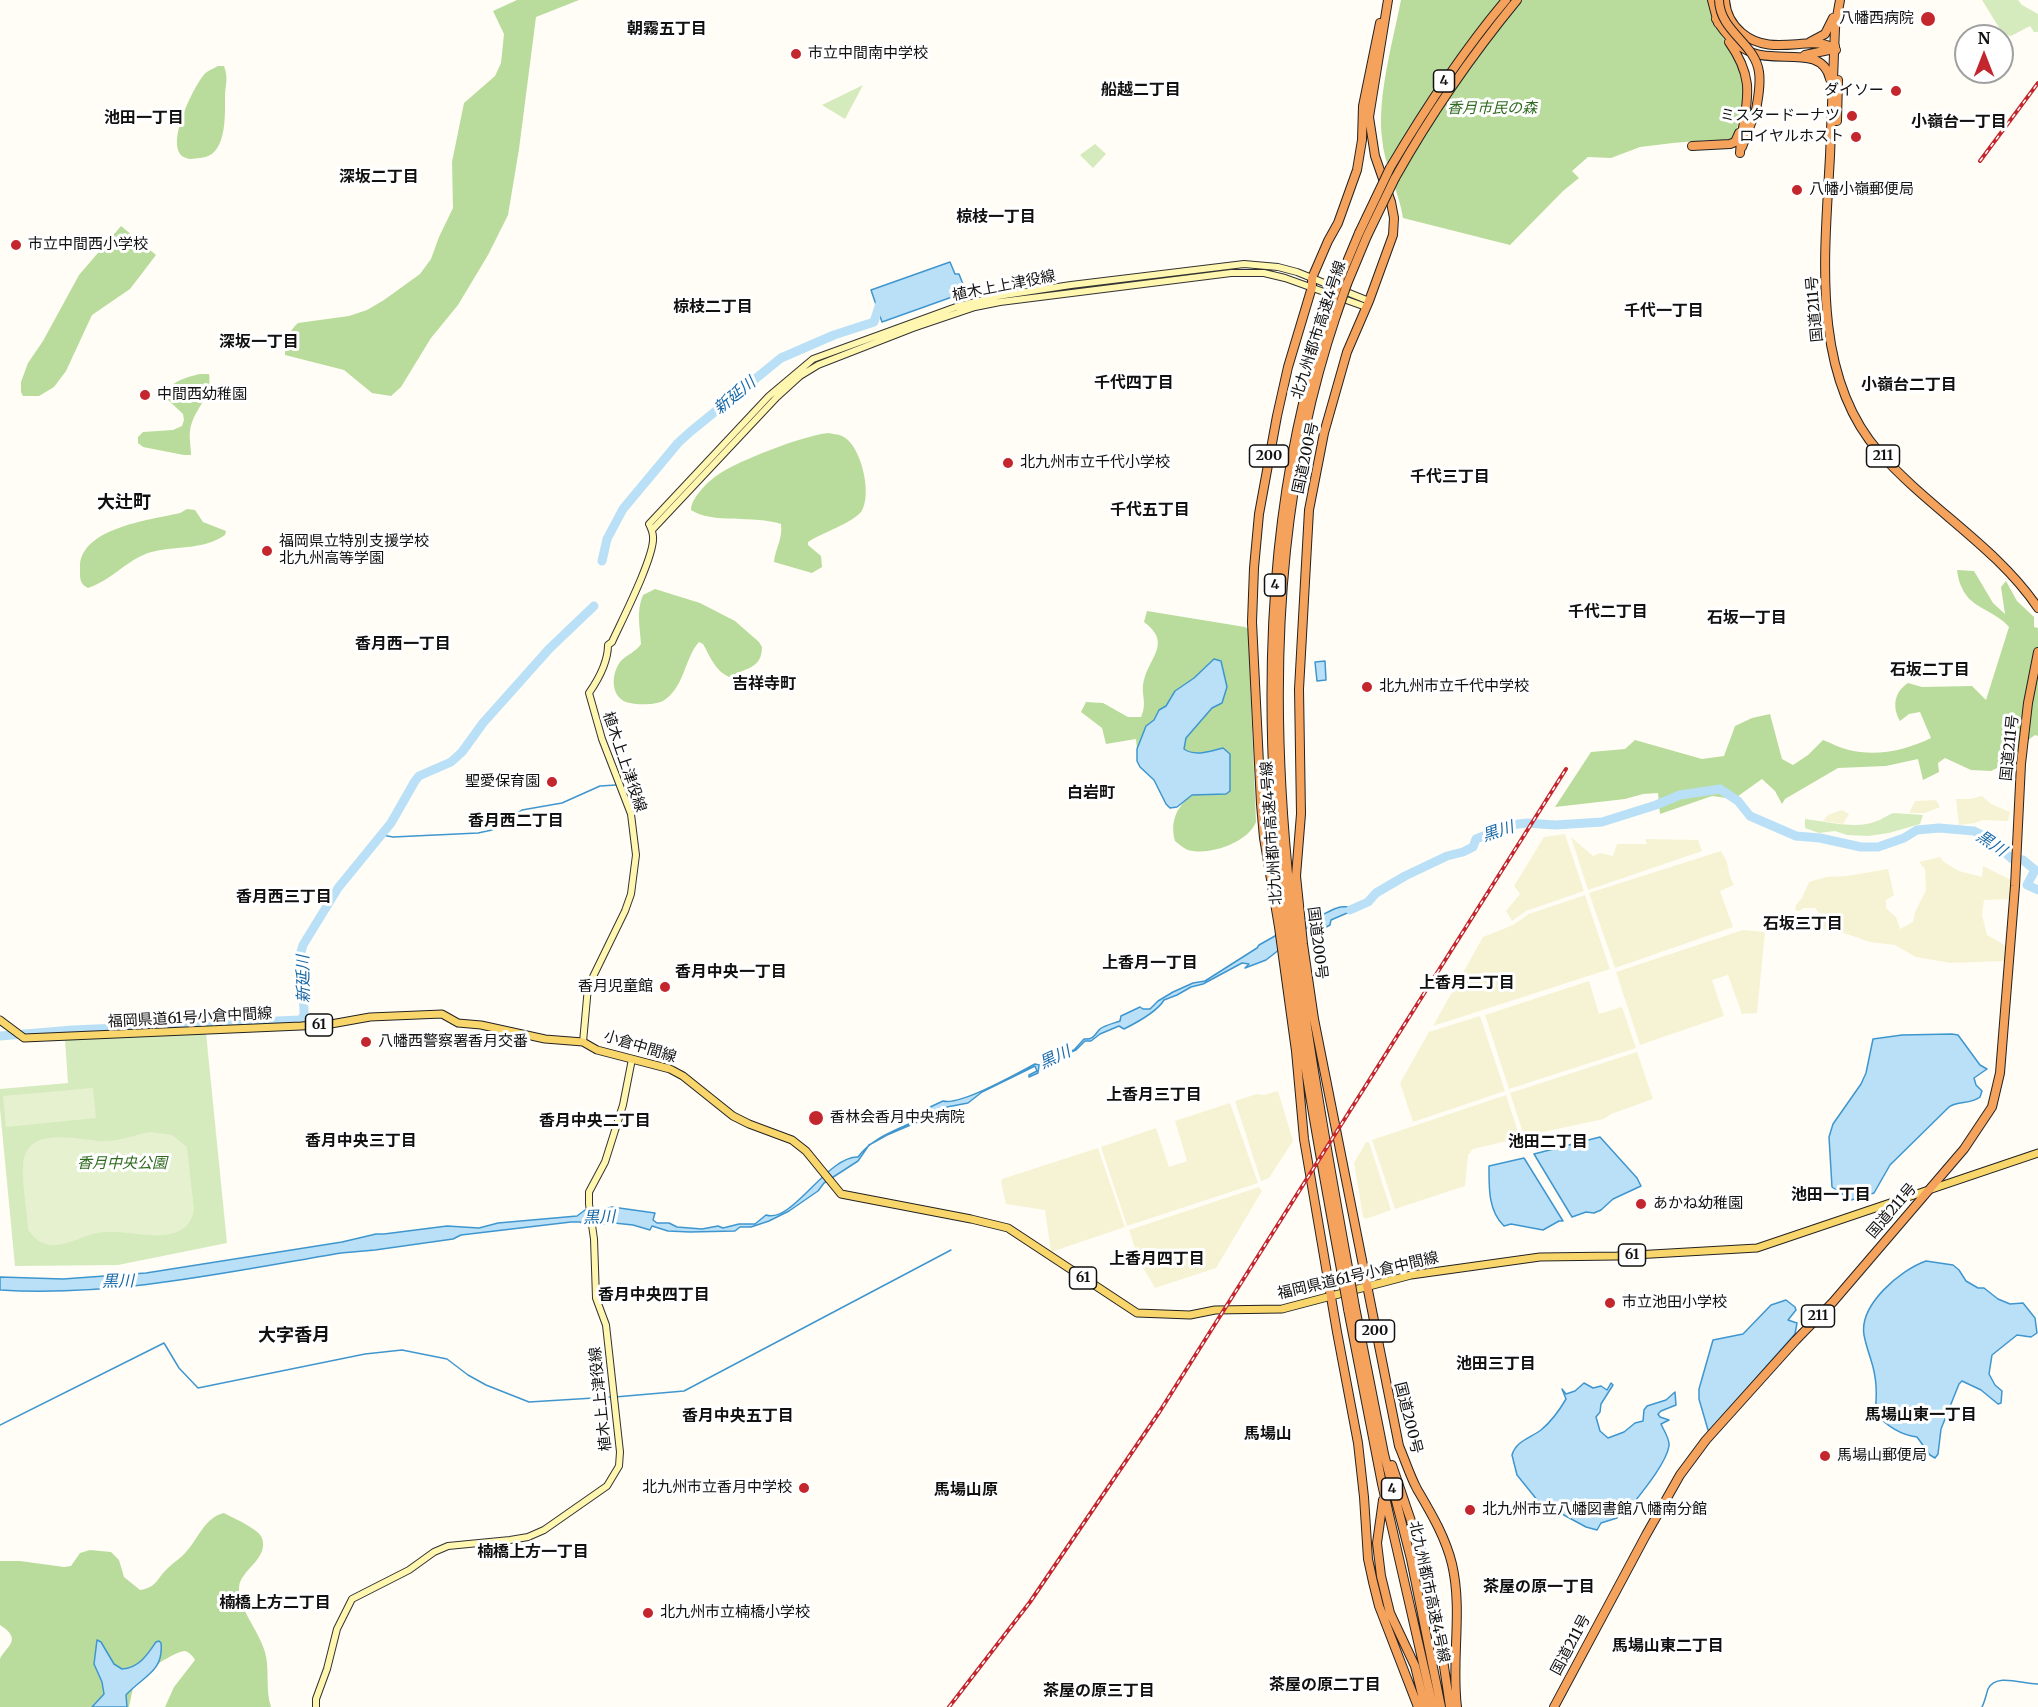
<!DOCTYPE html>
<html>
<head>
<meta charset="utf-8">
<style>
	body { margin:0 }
	#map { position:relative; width:2038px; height:1707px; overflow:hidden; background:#fffdf5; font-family:Merriweather,serif }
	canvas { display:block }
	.north { position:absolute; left:1954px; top:24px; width:60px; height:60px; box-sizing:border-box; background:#fff; border:2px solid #a0a0a0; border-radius:50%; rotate:0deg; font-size:16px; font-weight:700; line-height:24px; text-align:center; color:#111 }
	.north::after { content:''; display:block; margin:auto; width:21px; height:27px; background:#c4262e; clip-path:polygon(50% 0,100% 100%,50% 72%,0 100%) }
</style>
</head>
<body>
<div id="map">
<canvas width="2038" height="1707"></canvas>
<div class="north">N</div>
</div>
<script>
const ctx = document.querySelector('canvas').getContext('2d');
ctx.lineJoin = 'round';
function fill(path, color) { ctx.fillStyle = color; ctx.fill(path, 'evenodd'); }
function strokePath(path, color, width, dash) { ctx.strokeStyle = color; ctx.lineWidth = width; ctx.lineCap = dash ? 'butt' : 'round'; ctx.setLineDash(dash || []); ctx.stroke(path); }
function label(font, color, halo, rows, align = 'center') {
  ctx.font = font + ' Merriweather,"Noto Sans JP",serif'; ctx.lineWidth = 6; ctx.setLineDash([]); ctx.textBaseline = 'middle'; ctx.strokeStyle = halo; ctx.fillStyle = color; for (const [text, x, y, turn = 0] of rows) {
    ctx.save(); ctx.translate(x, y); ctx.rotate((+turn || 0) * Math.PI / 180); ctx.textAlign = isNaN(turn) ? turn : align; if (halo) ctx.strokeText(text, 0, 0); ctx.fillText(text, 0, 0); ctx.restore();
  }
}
const farmland = new Path2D(`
	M1982,796L1991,804L2010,812L2008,821L1982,820L1975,823L1959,825L1956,799H1970Z
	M1936,800L1940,807L1925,813H1909L1915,801Z
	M1842,810L1849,814L1843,824L1823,821L1828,815Z
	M1565,834L1584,891L1526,911L1512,921L1506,911L1520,894L1514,886L1544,837Z
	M1571,837L1593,856L1600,853L1613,856L1617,844H1647L1645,839L1698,840L1702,851L1588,890Z
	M1721,851L1727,862L1730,877L1734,885L1720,891L1733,927L1615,968L1589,893Z
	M1940,857L1944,862L1959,871L1982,877L1983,866L2011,880V899L1984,900L1982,915L1987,935L2008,947L2007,958L2004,961L1951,963L1916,957L1895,945L1870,942L1838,931L1822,929L1821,915L1815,908H1804L1799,911L1795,910L1796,905L1802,898L1809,882L1826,877L1847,876L1888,869L1894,895L1886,900V908L1896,917L1900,929L1913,922L1915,912L1926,890L1925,869L1919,862Z
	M1585,895L1610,969L1433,1026L1483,937L1513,925L1529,914Z
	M1743,930L1765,932L1757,1013L1742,1014L1728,975L1712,980L1724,1016L1640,1045L1616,972Z
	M1589,981L1599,1014L1622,1007L1636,1048L1509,1089L1485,1015Z
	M1480,1016L1505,1091L1413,1122L1400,1083L1429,1032Z
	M1637,1052L1653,1099L1611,1114L1604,1119L1524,1136L1510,1093Z
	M1278,1091L1293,1141L1269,1178L1261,1181L1235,1101L1257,1094L1264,1095Z
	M1506,1095L1520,1138L1473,1149L1468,1155L1465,1186L1395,1209L1372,1140Z
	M1230,1103L1258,1183L1127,1226L1101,1147L1156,1128L1169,1167L1187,1161L1175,1121Z
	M1366,1142H1369L1391,1210L1366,1219L1363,1217L1354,1163Z
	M1098,1148L1125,1227L1051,1252L1045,1210L1006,1204L1001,1182L1002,1179Z
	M1259,1187L1262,1191L1216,1268L1155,1288L1140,1263L1129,1230Z`);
const green = new Path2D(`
	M1982,0H2018L2022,5L2038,14V32H2034L2030,26L2011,36L2003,34Z
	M863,85L845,119L822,105Z
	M1095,144L1106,154L1093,168L1080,155Z
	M1894,813L1923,815L1920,824L1889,833L1868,836L1847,835L1835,831L1819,833L1805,828V819C1825,821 1857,830 1877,821C1883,819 1887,815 1894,813Z
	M206,1033L227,1243L118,1265L15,1266L0,1109V1089L68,1083L65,1040Z`);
const forest = new Path2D(`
	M517,0H579L536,17L519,149L508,215L488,255L458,305L431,338L401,387L391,396L372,393L344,370L285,355C285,344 289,330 298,323L349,316L367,310L384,300L420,274L431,259L439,237L453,208L452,162L464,103L495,76L501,63L504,34L493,11Z
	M1401,0H1709C1710,24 1723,35 1734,54C1750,83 1744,110 1733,140L1722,142L1709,140L1673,143L1640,147L1611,158L1588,157L1572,171L1579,178L1563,191L1510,245L1403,218C1399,191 1384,166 1382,138C1377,97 1393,41 1401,0Z
	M218,66H224C229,80 225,84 225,97C225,116 227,157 200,158C196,158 190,160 186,158C162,150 193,88 203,76C206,71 213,69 218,66Z
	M121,226L156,255L130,289L92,315L66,371L54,387L39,396H23L21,392V382L28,363L43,341L79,275Z
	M200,374H209C213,398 193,408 190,431C189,438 191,447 191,455H184L143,447L138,443V437L143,432L173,430L182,426L184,420L183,414L165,397C167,382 187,377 200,374Z
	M828,433C832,434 838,434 842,436C861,444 873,495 861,512C852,523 822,533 808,542V545L821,556L822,567L812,573L774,562C775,549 783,539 781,524C755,515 711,524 691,510C691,498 708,481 719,474C740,460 802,436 828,433Z
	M187,509L195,510L203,522L226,531L225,535C202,551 174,545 148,553C126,561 110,581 88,588C79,584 80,577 80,568C79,528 150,520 180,513Z
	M1957,570L1974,571L1993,603L2005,614L2001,587L2006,581L2017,601L2034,617V627L2038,628V736L2035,735L2024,743L2017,758L1991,771L1971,770L1945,758L1938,763L1939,772L1923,780L1918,759L1886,766L1838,768L1785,799L1782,804L1775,791L1762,779L1734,799L1712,796L1660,814L1658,793L1643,794L1625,799L1555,807L1591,752L1625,749L1635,740L1702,759L1724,756L1735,726L1752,718L1770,714L1782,759L1793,765L1808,755L1823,740C1831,743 1840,748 1849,750C1877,757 1906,750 1931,738L1920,712L1909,714L1900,721C1892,707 1894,692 1908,683L1922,687L1972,686L1986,700L2009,627C1995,610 1971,609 1962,588C1959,583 1958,576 1957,570Z
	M655,589L700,603L735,621L759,642L762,647C762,669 745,668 729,677C715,671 710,656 703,644L699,642C684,659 685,687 663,701C655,705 638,705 630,703C611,700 610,676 620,662C626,655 636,652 641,644C640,627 636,611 643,595Z
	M1147,611L1245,627L1248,629L1256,822C1248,843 1208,856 1188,850C1183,848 1179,844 1175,841C1170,822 1176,807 1192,795L1226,794L1230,791V754L1223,748L1204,753H1192L1184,749L1186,738L1212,708L1222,703L1224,692L1221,661L1214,659L1194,678L1175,691L1166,706L1159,710L1154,720L1146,726L1137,749L1136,739L1106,744L1102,728L1081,712L1086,702L1103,703L1128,717H1141C1148,702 1140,694 1144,680C1150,656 1172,643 1144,622Z
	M224,1513C233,1518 259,1529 262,1538C269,1559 240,1570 239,1587C238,1608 259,1631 265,1652C270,1670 265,1689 271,1707H165L174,1687L195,1660C193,1656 189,1652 185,1651C178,1650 141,1673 137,1680C132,1687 131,1699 129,1707H0C0,1698 0,1666 0,1659C5,1647 24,1640 0,1625V1561H20L64,1567L71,1566L80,1553L90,1550L111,1552L119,1560L124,1577L140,1590C158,1587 156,1579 168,1568C174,1562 181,1558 186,1552C198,1539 205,1517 224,1513Z`);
const pitch = new Path2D(`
	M93,1088L96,1118L6,1127L3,1096Z
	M150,1132L172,1135L187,1147L194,1210C186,1251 132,1229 104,1232C87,1233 66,1247 50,1245C40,1243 33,1238 28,1229C27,1209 22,1186 23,1165C26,1123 79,1141 105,1141C120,1141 134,1135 150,1132Z`);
const water = new Path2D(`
	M950,262L955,274H959L966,292L882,322L871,290Z
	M1214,659L1221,661L1227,687L1222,703L1212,708L1186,738L1184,749C1195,757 1211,751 1223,748L1230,754V791L1226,794L1192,795L1177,807L1170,808L1166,804L1154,780L1140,767L1137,761V749L1146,726L1154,720L1159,710L1166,706L1175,691L1194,678Z
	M1325,661L1326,680L1317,681L1315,662Z
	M1360,905L1361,907L1331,920L1330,925L1317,932L1311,927L1307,928L1266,960L1245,968L1249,964L1242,963L1203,984L1191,987L1177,995L1164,1000C1157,1012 1138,1022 1124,1029L1119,1026L1100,1034L1091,1041H1085L1076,1050L1039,1066L1038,1073L1029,1077V1075L1037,1071L1035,1066L982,1092L968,1103L947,1107L945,1109L948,1118L938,1122L927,1118L887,1135L869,1145L858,1161L824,1183L818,1191L789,1211L769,1221L751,1227H740L735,1231L690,1232L668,1231L652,1226L650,1230L633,1225L614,1223L585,1225L580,1222H571L461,1235L453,1239L375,1250L341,1253C228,1272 116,1297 0,1290V1277L63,1279L146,1273L342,1242L376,1234H384L447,1226L479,1228L498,1223L577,1216L585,1210H600L612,1207L655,1213L653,1220L657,1223H669L677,1227L702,1229L718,1226L723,1228L739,1224H755L766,1215C792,1224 827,1156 858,1157C874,1135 902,1129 925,1116L928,1108L943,1101C960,1106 1018,1073 1035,1064L1039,1065L1053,1060L1060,1054L1074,1050L1084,1039C1094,1040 1095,1034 1100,1029C1105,1025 1115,1023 1120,1021L1121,1016L1140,1007L1143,1009H1150L1158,1001L1173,992L1193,983L1205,981L1257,948L1259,945L1305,919C1318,920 1325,912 1337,908C1344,905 1350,909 1360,905Z
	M1952,1034L1958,1035L1980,1065L1987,1069L1974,1078L1976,1085L1982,1091L1980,1097C1970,1105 1958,1100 1949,1107L1890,1165L1874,1193L1851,1200L1832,1187L1829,1137L1833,1124L1861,1084L1866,1073L1873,1039L1902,1035Z
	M1600,1137L1637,1178L1641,1186L1613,1199L1601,1210L1594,1213L1586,1212L1572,1217L1534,1154Z
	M1524,1158L1563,1221H1559L1543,1230L1511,1224L1504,1226C1488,1211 1489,1187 1489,1166Z
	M1926,1261L1953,1265L1959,1270L1966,1281L1978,1288H1984L1998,1299L2010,1304L2023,1303L2035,1318L2037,1333L2031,1337L2017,1335L1992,1355L1989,1374L1995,1385L2002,1391L2001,1403L1998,1404L1981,1390L1962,1381L1959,1384L1941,1429L1938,1454L1935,1458L1930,1455L1917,1437C1900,1435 1886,1425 1875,1413C1877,1397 1877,1382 1873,1367C1870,1356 1866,1346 1864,1335C1859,1305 1900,1270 1926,1261Z
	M1786,1300L1795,1307L1796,1310L1788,1320L1797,1323L1795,1334L1710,1430H1708L1699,1399V1389L1713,1340L1743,1334L1771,1305Z
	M1584,1383L1593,1388L1601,1386L1607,1390L1611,1383L1613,1385L1601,1404L1600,1412L1596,1417L1600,1431L1608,1438L1624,1432L1635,1423L1643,1421L1644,1410L1647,1406L1666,1400L1675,1392L1676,1405L1661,1411L1658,1414L1660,1417L1669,1420L1661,1424C1664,1431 1670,1439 1669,1446C1666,1465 1637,1498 1625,1514L1622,1512L1617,1518L1601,1523L1597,1530L1586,1527L1538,1501L1517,1475L1512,1455C1516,1441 1530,1438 1541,1430C1552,1421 1559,1411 1566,1399L1562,1389L1566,1394L1575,1391Z
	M97,1640L101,1642L114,1664L122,1669C139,1668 148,1654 156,1642L159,1641L161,1643C164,1672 143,1676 126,1695L127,1707H92L104,1694L102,1682L94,1664Z`);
const stream = new Path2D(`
	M382,835L393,837L478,833L492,830L522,810L562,803L600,786L616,785
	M615,1397L684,1391L951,1250
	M0,1425L164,1343L179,1368L198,1388L365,1354L402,1350L447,1359L468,1375L486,1385L529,1402L610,1397
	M1982,1707C1985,1701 1986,1695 1988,1689C1996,1672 2025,1685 2038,1684`);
const river = new Path2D(`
	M602,561L607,539L623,509L678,443L690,432L781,358L834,335L874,322L881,300
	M1350,910L1368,902L1376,893L1405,876L1447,856L1463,852L1473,847L1476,839L1511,825L1527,823L1555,825L1602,822L1656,805L1680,795L1720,789L1738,801L1750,816L1796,836L1820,838L1861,847H1878L1904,838L1917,830L1939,828L1974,831L1990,839L2012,859L2023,860L2035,870L2027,885L2038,890
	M0,1036L73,1030L300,1020L304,1016V1010L301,952L303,945L338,888L391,823L415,781L419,776L451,762L462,752L483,723L549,649L594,606`);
const secondary = new Path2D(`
	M652,530L777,397L800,376L818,365L913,328L975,307L1000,302L1231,273H1264L1285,278L1366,307
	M583,1042L588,987L625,911L631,894L636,855L631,814L602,739L589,693C598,680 608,661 608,645L612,642C621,622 655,556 653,537C653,532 651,528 649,524L769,396L813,359L956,307L998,296L1071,285L1244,264L1278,267L1297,272L1369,301
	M316,1707V1699L327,1669L337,1629L352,1599L409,1570L434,1552L448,1546L510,1540L528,1537L544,1530L607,1486L619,1466L620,1452L606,1325L596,1298L594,1239L589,1204V1192L605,1162L623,1105L632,1059`);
const primary = new Path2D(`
	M0,1020L24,1038L301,1026L331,1024L370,1017L442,1014L458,1023L481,1025L545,1039L583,1042L597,1050L670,1069L683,1076L733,1116L749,1124L792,1140L806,1151L841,1194L971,1219L1008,1228L1137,1313L1190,1315L1215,1310L1282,1309L1411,1275L1540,1257L1617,1256L1757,1248L2038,1153`);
const highway = new Path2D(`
	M1388,0L1369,117L1375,156L1391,202L1394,218L1393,235L1369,301L1347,352L1324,433L1309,510L1299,689L1301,814L1296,876L1303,944L1314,1019L1399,1446C1405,1460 1410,1476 1417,1489C1431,1513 1445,1536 1452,1564C1463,1611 1451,1660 1457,1707
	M1712,0L1718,23
	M1725,0C1726,13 1731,24 1742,33C1772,59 1815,32 1836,50
	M1840,0L1835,28C1833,71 1832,113 1830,156C1825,252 1810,374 1879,452C1928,508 1997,547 2038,608
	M1716,19C1725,34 1736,47 1753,53C1779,63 1823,45 1830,79
	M1380,23L1363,106L1362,140L1357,170L1338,223L1328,241L1312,278V287L1288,367L1277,416L1259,514L1254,568L1252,622L1261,804L1264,838L1279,927L1296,1051L1304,1139L1337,1332L1358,1443L1364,1497L1368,1559L1373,1582L1379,1606L1418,1707
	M1729,42C1760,86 1743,106 1740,153
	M1810,42L1825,34L1833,18
	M1805,55L1829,50L1835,46
	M1837,121L1838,80
	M1692,146L1730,144L1735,142L1739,133
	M1742,147L1756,110
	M1390,168C1425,109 1462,52 1506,0
	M1395,178C1431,114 1471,56 1517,0
	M1339,281L1359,233
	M1347,284L1367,236
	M1328,314C1225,628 1283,958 1342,1275
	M1336,316C1231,629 1292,957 1349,1273
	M1355,1307L1384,1454L1411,1559L1441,1707
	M1348,1309L1382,1484L1433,1707
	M1392,1465L1428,1571L1437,1619L1450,1707
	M1383,1500L1377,1543L1381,1576L1390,1613L1415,1666L1425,1707
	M1554,1707L1646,1535L1680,1475L1706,1440L1796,1340L1833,1302L1964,1149L1992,1107L2000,1073L2015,886L2021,764L2028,703L2038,652`);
const rail = new Path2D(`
	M1980,161L2038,83
	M949,1707L1030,1602L1160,1411L1566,769`);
const highwayBridge = new Path2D(`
	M1719,0C1720,32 1755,43 1759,72C1761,85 1758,98 1756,110
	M1359,233L1390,168
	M1367,236L1395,178
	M1328,314L1339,281
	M1336,316L1347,284
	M1349,1273L1355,1307
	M1342,1275L1348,1309`);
const markers = [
	[1928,19,8,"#c4262e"],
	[796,54,6,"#c4262e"],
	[1896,91,6,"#c4262e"],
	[1852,116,6,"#c4262e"],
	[1856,137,6,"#c4262e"],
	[1797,190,6,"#c4262e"],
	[16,245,6,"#c4262e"],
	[145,395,6,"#c4262e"],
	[1008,463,6,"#c4262e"],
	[267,551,6,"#c4262e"],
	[1367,687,6,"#c4262e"],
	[552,782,6,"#c4262e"],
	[665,987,6,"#c4262e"],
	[366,1042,6,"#c4262e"],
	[816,1118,8,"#c4262e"],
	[1641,1204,6,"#c4262e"],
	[1610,1303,6,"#c4262e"],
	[1825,1456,6,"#c4262e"],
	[804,1488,6,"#c4262e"],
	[1470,1510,6,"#c4262e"],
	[648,1613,6,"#c4262e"]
];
const shields = [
	[1444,81,21],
	[1269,456,39],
	[1883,456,33],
	[1275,585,21],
	[319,1025,27],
	[1632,1255,27],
	[1083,1278,27],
	[1818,1316,33],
	[1375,1331,39],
	[1392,1489,21]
];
const shieldNames = [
	["4",1444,81],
	["200",1269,456],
	["211",1883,456],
	["4",1275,585],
	["61",319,1025],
	["61",1632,1255],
	["61",1083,1278],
	["211",1818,1316],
	["200",1375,1331],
	["4",1392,1489]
];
const poiNames = [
	["八幡西病院",1914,19,"right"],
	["市立中間南中学校",808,54],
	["ダイソー",1884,91,"right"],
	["ミスタードーナツ",1840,116,"right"],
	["ロイヤルホスト",1844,137,"right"],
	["八幡小嶺郵便局",1809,190],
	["市立中間西小学校",28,245],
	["中間西幼稚園",157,395],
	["北九州市立千代小学校",1020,463],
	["福岡県立特別支援学校",279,542],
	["北九州高等学園",279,559],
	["北九州市立千代中学校",1379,687],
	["聖愛保育園",540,782,"right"],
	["香月児童館",653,987,"right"],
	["八幡西警察署香月交番",378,1042],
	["香林会香月中央病院",830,1118],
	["あかね幼稚園",1653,1204],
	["市立池田小学校",1622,1303],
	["馬場山郵便局",1837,1456],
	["北九州市立香月中学校",792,1488,"right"],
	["北九州市立八幡図書館八幡南分館",1482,1510],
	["北九州市立楠橋小学校",660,1613]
];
const parkNames = [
	["香月市民の森",1492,109],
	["香月中央公園",122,1164]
];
const streetNames = [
	["植木上上津役線",1004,286,-11],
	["国道211号",1815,309,-95],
	["北九州都市高速4号線",1319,330,-72],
	["国道200号",1306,458,-78],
	["国道211号",2010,748,-84],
	["植木上上津役線",624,762,71],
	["北九州都市高速4号線",1272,833,-94],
	["国道200号",1317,943,83],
	["福岡県道61号小倉中間線",190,1018,-3],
	["小倉中間線",640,1047,17],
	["国道211号",1892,1211,-49],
	["福岡県道61号小倉中間線",1358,1276,-13],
	["植木上上津役線",601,1399,-96],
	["国道200号",1408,1418,76],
	["北九州都市高速4号線",1429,1592,78],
	["国道211号",1571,1645,-62]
];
const neighbourhoodNames = [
	["朝霧五丁目",667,29],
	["船越二丁目",1141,90],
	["池田一丁目",144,118],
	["小嶺台一丁目",1959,122],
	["深坂二丁目",379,177],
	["椋枝一丁目",996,217],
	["椋枝二丁目",713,307],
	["千代一丁目",1664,311],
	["深坂一丁目",259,342],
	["千代四丁目",1134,383],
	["小嶺台二丁目",1909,385],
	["千代三丁目",1450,477],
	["千代五丁目",1150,510],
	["千代二丁目",1608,612],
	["石坂一丁目",1747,618],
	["香月西一丁目",403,644],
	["石坂二丁目",1930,670],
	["吉祥寺町",764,684],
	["白岩町",1091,793],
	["香月西二丁目",516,821],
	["香月西三丁目",284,897],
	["石坂三丁目",1803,924],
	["上香月一丁目",1150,963],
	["香月中央一丁目",731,972],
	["上香月二丁目",1467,983],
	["上香月三丁目",1154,1095],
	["香月中央二丁目",595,1121],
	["香月中央三丁目",361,1141],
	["池田二丁目",1548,1142],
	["池田一丁目",1831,1195],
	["上香月四丁目",1157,1259],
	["香月中央四丁目",654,1295],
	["池田三丁目",1496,1364],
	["馬場山東一丁目",1921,1415],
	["香月中央五丁目",738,1416],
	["馬場山",1268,1434],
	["馬場山原",966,1490],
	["楠橋上方一丁目",533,1552],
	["茶屋の原一丁目",1539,1587],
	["楠橋上方二丁目",275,1603],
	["馬場山東二丁目",1668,1646],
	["茶屋の原二丁目",1325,1685],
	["茶屋の原三丁目",1099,1691]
];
const waterNames = [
	["新延川",735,396,-39],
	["黒川",1498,832,-18],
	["黒川",1991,844,34],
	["新延川",304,979,-91],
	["黒川",1055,1058,-25],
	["黒川",599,1218,-2],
	["黒川",118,1282,-1]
];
const quarterNames = [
	["大辻町",124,503],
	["大字香月",294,1336]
];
fill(farmland, '#f6f3d4');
fill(green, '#d5ebbd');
fill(forest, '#b9dc9c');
fill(pitch, '#e6f2cf');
fill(water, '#b9e0f7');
strokePath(water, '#3f96cf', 1.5);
strokePath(stream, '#3f96cf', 1.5);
strokePath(river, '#b9e0f7', 9);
strokePath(secondary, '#333', 8);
strokePath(primary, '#222', 9);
strokePath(highway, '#222', 10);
strokePath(secondary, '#fff6b0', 6);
strokePath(primary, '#f9d66b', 7);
strokePath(highway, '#f5a25d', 8);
strokePath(rail, '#c4262e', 4);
strokePath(rail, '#fff', 1.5, [4.5]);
strokePath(highwayBridge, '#222', 10, []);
strokePath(highwayBridge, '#f5a25d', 8);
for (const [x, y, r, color] of markers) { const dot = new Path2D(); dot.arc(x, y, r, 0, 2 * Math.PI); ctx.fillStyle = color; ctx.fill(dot); strokePath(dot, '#fff', 2); }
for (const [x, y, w] of shields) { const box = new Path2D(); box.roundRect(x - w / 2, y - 11, w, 22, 4.5); ctx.fillStyle = '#fff'; ctx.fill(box); strokePath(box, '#111', 1.5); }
label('bold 14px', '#111', null, shieldNames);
label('15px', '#111', '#fff', poiNames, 'left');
label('italic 15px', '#2f6b1f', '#fff', parkNames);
label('15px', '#111', '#fff', streetNames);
label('bold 16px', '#111', '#fff', neighbourhoodNames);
label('italic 16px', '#1768a6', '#fff', waterNames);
label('bold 18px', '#111', '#fff', quarterNames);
</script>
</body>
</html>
